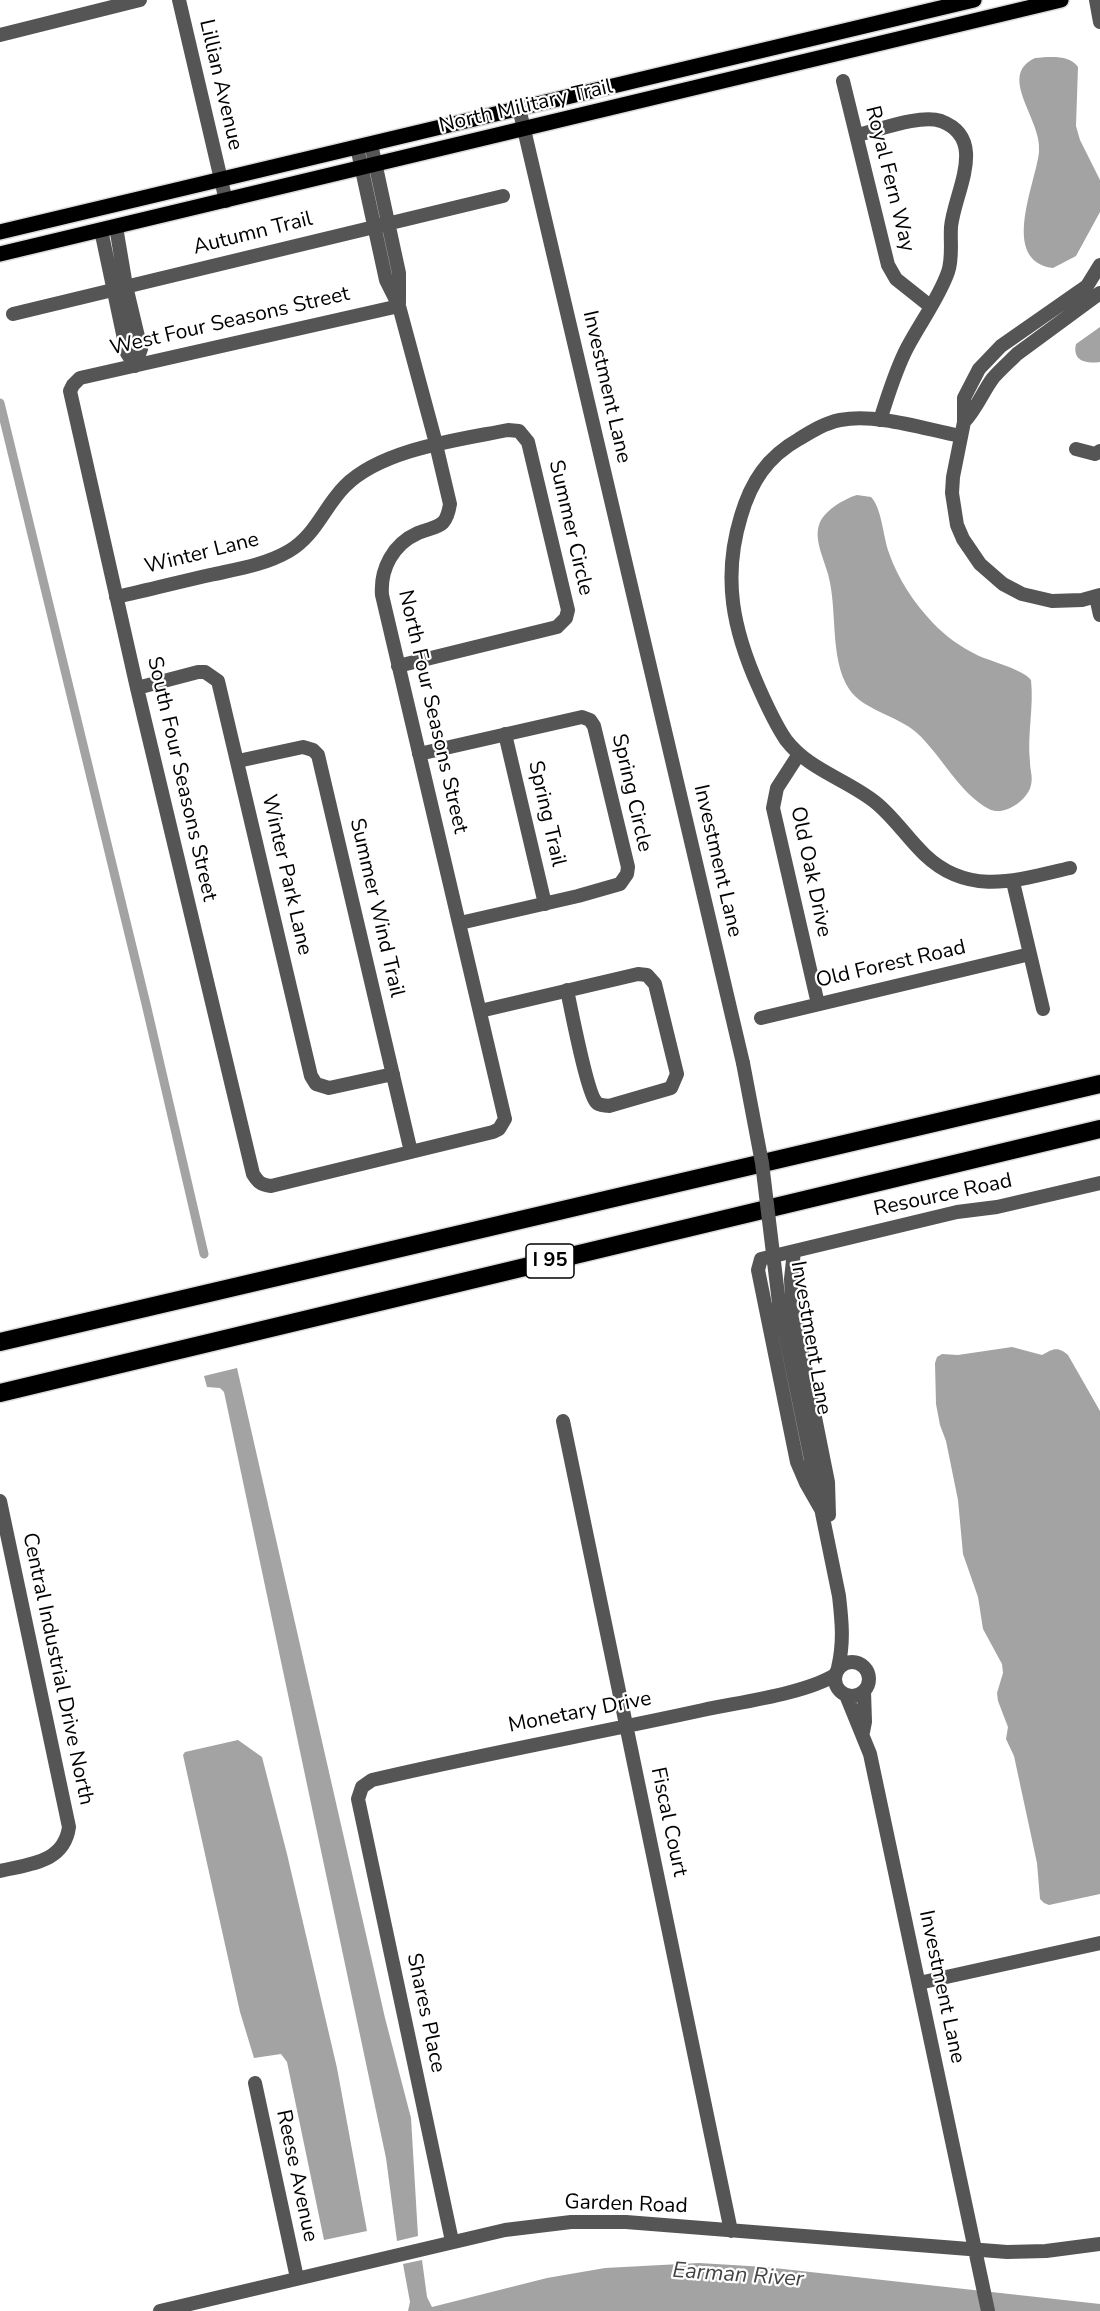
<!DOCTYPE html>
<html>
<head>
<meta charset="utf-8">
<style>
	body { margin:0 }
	canvas { display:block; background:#fff }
</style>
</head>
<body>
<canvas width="1100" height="2311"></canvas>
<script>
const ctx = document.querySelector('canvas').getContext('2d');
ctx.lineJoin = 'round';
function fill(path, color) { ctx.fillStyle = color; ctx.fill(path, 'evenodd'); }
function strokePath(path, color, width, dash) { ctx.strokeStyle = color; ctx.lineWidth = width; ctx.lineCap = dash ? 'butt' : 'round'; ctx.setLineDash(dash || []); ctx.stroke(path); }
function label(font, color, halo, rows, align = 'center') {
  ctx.font = font + ' "Nunito Sans",sans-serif'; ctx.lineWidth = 4.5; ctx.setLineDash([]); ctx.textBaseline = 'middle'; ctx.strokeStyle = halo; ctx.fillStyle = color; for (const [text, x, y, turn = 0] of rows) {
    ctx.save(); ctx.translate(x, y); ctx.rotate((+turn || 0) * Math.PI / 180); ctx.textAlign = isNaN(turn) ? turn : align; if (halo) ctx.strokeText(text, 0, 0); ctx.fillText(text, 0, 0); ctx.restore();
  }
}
const water = new Path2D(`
	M1035,58C1049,57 1069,54 1078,67L1076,126L1080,140L1100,180V212L1076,256L1053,268C999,261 1036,183 1039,152C1043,120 996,76 1035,58Z
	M1100,327V362C1086,364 1072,361 1076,344Z
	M857,495L871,497C882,508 883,537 889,553C898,579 914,603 933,623C945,636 961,647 977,655C990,661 1024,670 1031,680C1034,707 1027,735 1030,762C1030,771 1033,776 1031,785C1028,800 1004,817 989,809C960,794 941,755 917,733C897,715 864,711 849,689C829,658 838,610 828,574C824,559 814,540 819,525C823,511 844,499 857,495Z
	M1012,1347L1042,1355C1053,1349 1057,1346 1068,1355L1100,1411V1894L1049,1905L1044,1903L1040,1899L1037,1863L1014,1756L1006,1739L1008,1727L998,1701L997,1693L1003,1673L1002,1664L983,1629L978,1597L963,1554L958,1500L946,1441L940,1425L936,1404L935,1363L937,1357L942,1354L958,1355Z
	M237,1368L385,2018L411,2118L418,2236L397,2241L386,2158L224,1392L220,1388L207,1387L204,1376Z
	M238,1740L262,1757L287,1854L337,2068L367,2231L324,2240L287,2062L281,2054L254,2058L240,2012L183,1755L185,1752Z
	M422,2260L427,2297L432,2307L547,2278L605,2268L699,2263L765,2267L1100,2304V2311H408L410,2302L403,2264Z`);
const canal = new Path2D(`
	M0,403L146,1004L204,1254`);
const minor = new Path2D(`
	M179,0L226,201
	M1096,0L1100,22
	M0,35L140,0
	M843,81L888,265L896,279L930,306
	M519,108L743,1063
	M857,135C879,130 920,114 941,121C989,139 954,193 951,227C950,241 953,258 948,272C939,298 920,323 907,348C895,371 888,396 880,420
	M371,144L399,273V303
	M357,147L386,280L399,306L434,436L450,504C446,529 438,525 418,533C393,544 380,569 382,595L505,1119L499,1129L493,1132L271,1186C261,1185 258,1182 253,1174L137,688L70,391L73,385L80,378L399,306
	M116,227L126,286L141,349L135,366
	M101,230L127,353L135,366
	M1100,265L1087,286L1001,346L979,369L964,398V422L953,477L952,493L957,525L963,539L980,564L1003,584L1022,594L1052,601L1082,600L1100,595
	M13,314L503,196
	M964,422C977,408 982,393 993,378C1000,370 1009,362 1017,354L1100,293
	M961,436C924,429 877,413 840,420C825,423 812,431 799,439C767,457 751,482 741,516C722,578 733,630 759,688C767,706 775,724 786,740C809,770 846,779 875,802C894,817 907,838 925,855C969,897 1018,880 1070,868
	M1076,449L1095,454L1100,451
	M116,597C148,590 179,582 210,575C237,569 265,565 289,551C316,535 324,507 345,486C382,449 458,440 508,430L519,431L528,442L568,610L566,618L557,627L398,666
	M1096,597L1100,615
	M137,688L198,672H205L218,681L311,1076L316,1084L329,1088L393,1074
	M505,734L545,904
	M419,754L582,717L590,720L594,726L628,867L627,874L620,884L578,896L460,923
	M799,754L777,788L773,808L818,1004
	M238,761L303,747L313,750L318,755L411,1152
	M1013,882L1043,1009
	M480,1011L638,974L647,975L655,984L677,1074L671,1088L609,1106C604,1105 599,1106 596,1102C587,1092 571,1009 567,990
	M761,1018L1030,954
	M794,1251L791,1279L792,1302L828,1482L829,1515
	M779,1303L839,1596C842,1622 844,1643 838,1668
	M563,1421L731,2231
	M0,1501L69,1827C64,1863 29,1864 0,1871
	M822,1511L806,1483L797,1462L758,1270L761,1259L957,1212L997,1207L1100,1183
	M835 1679a17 17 0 1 1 34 0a17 17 0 1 1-34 0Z
	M846,1695L870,1754L988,2311
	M863,1732L865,1722L864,1691
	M919,1983L1100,1943
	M255,2083L297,2278
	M452,2241L358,1799L362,1787L372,1780C482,1754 593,1734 703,1710C740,1702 804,1694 835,1675
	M160,2311L505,2230L571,2222H626L1007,2252L1046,2251L1100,2244`);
const major = new Path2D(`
	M0,232L974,0
	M0,254L1061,0`);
const highway = new Path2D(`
	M0,1342L1100,1084
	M0,1393L1100,1129`);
const minorBridge = new Path2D(`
	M743,1063L762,1163L779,1303`);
const shields = [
	[550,1261,48]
];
const shieldNames = [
	["I 95",550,1261]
];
const streetNames = [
	["Lillian Avenue",220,85,77],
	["North Military Trail",526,107,-13],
	["Royal Fern Way",889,179,76],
	["Autumn Trail",253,234,-14],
	["West Four Seasons Street",230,322,-13],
	["Investment Lane",606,387,77],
	["Summer Circle",570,528,77],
	["Winter Lane",202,554,-14],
	["North Four Seasons Street",432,712,77],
	["South Four Seasons Street",181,779,77],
	["Spring Circle",631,793,77],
	["Spring Trail",546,814,77],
	["Investment Lane",717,861,77],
	["Old Oak Drive",810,872,78],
	["Winter Park Lane",286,875,77],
	["Summer Wind Trail",376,908,77],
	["Old Forest Road",891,965,-13],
	["Resource Road",943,1196,-12],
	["Investment Lane",810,1338,80],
	["Central Industrial Drive North",57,1669,78],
	["Monetary Drive",580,1713,-11],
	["Fiscal Court",668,1822,78],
	["Investment Lane",941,1987,78],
	["Shares Place",425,2013,78],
	["Reese Avenue",296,2176,78],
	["Garden Road",626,2205,2]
];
const waterNames = [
	["Earman River",738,2276,4]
];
fill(water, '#a3a3a3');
strokePath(canal, '#a3a3a3', 9);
strokePath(major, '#dbdbdb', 18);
strokePath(highway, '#dbdbdb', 21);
strokePath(minor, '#555', 14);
strokePath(major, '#000', 15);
strokePath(highway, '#000', 18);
strokePath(minorBridge, '#555', 14);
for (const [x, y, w] of shields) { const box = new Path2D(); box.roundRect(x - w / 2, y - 17, w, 34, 4.5); ctx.fillStyle = '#fff'; ctx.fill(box); strokePath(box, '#000', 1.5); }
label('bold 20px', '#000', null, shieldNames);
label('21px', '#000', '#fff', streetNames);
label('italic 22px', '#444', '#fff', waterNames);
</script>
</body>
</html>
